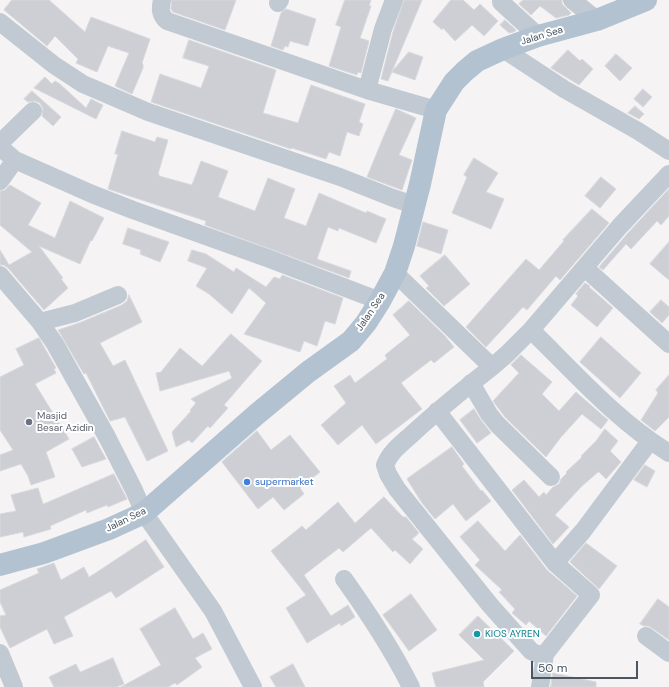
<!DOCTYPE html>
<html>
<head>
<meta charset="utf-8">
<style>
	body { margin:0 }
	#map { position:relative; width:669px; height:687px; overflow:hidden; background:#f5f3f3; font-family:"DM Sans",sans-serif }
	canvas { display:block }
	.scale { position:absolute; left:531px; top:661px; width:107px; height:18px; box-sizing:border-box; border:2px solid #4a5661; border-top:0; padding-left:5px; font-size:12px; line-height:14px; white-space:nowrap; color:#4a5661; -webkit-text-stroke:3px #fff; paint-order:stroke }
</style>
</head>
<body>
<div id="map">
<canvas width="669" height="687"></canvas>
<div class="scale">50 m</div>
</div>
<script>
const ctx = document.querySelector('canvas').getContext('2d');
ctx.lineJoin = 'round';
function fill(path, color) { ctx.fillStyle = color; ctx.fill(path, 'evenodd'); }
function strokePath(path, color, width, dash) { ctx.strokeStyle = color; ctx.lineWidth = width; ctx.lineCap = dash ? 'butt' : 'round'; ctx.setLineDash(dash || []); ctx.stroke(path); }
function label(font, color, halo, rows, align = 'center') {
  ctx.font = font + ' "DM Sans",sans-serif'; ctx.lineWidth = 4; ctx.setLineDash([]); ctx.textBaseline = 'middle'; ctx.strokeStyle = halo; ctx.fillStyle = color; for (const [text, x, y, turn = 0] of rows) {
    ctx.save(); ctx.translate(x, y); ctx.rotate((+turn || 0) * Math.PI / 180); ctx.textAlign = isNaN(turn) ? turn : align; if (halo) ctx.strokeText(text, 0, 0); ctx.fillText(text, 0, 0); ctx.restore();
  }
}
const building = new Path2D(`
	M12,0H49L85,32L91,17L150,39L142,63L143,64V68L132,94L115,86L129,53L108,46L97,72L76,63L78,59L55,36L47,46L4,10Z
	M172,0H236L225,30L173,12L171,9Z
	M345,0H371L369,6H371L360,38L369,41L361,73L358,72L357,75L329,66L341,27L336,25Z
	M404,0H422L388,81L381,79L393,32Z
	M451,0H463L474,10L480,4L498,21L484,36L472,25L455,41L443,28L442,30L433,22Z
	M523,0H562V4L571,13L569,15L556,18L540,6L531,15L519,4Z
	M286,9L316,19L308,46L290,41L288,47L285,46L283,50L271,46L281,13Z
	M505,20L516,30L514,32L509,33L500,25Z
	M189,40L276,70L263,113L298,123L311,85L365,104L359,122L363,124L359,136L347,132L340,156L329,152L326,159L292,148L291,149L151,102L160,74L201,88L209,66L183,58Z
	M568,50L580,61L582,59L593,69L579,85L551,68Z
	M409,52L423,57L415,80L392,72Z
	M616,54L632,68L620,81L605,66Z
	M45,77L52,84L55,81L60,84L86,108L91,99L103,105L96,119L34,88Z
	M643,89L652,97L643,107L634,99Z
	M32,91L61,117L53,126L42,116L43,109L40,103L35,101L28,102L24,99Z
	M635,106L644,114L639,119L628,113Z
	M396,109L416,118L399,155L412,160L402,190L367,177L383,138Z
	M122,131L155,142L157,137L168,140L158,174H159V176L192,185L201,161L228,171L218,197L255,211L268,178L295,189L284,218L306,226L319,193L366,213L367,211L386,219L376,243L339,228L338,231L328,227L317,259L351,271L349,278L205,225L206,221L108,189L118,154H115Z
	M474,158L498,173L486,192L504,199L491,229L452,213L467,177L464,175Z
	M601,177L616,189L600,208L585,196Z
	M10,185L41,203L28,225L55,238L70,201L104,218L92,241L91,240L80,264L39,246L63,278L61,279L68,288L44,310L8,268L4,265H0V250L9,265L32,252L0,225V191L5,190Z
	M669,189V216L661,225L657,221L631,249L626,244L603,270L599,267L628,233Z
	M592,209L609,223L560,280L556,276L527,310L523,307L486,347L466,327L526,259L539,270L564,241L563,240Z
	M423,222L448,230L441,254L417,246Z
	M128,228L169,242L160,262L140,254L141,250L123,244Z
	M669,242V280L650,264Z
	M192,250L206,254L234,272L236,268L266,287L274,277L280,279L282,275L343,298L335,324L325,321L317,346L304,341L300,352L244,334L266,303L249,288L232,314L209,294L196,286L207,268L188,261Z
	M445,255L470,284L444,306L426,288L429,286L420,276Z
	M585,283L590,286L589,287L613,308L597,327L571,305L578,296L576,294Z
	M129,295L142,322L100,343L113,366L125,360L168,451L147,461L125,417L110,421L86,373L84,374L58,330L79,323L122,305L127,301Z
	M661,300L669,307V315L662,323L650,312Z
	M409,301L445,336L454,347L434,363L431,360L401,383L422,409L376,444L362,425L338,445L321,425L346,403L334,386L350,375L355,383L387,359L385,355L410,335L393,315Z
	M231,334L262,361L224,405L228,408L210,428L208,426L192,443L189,440L176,447L172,432L191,411L190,410L196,403L191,399L232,378L229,371L160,391L156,373L161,372L180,348L202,366Z
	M601,337L641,373L620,398L580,362Z
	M39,338L56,368L54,369L56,373L35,384L69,439L46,452L55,477L31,485L28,476L21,464L0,471V455L13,450L0,430V377L24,365L16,349Z
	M521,355L552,382L542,394L559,411L576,392L608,420L601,429L582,414L561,437L546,457L505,417L493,401L519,373L511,365Z
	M669,375V417L655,431L641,420L658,393L656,390Z
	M474,409L481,420L491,433L477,443L460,420Z
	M605,429L618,441L610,451L621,462L606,479L599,472H598L581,487L555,515L569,527L553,544L512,490L524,480L539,497L544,492L546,495L553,487L559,484L561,479L567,473L566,472L582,457L581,456L596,441Z
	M257,431L271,450L290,435L320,472L300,488L304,494L284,510L273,497L258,509L222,462Z
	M94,437L106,459L82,467L72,449Z
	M452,447L464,464L462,466L481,491L482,490L491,501L466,521L453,504L435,519L422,503L407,479Z
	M645,465L655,471L647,487L634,480Z
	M114,474L127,499L108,507L107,505L87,513L86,510L50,526L51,529L24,537L23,532L0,537V514L16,511L11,495L38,488L43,504Z
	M384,497L403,517H406L419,533L417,534V535L412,539L423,549L410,564L395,550L393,552L371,528L343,552L339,548L304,575L331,616L348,605L355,617L341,626L340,623L307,643L286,608L306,595L271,551L302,526L306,530L338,502L355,523Z
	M478,521L505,551L520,535L547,570L577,596L546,636L529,621L526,625L512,613L515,609L499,592L502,590L475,565L480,560L460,537Z
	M146,540L164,567L116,598L111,591L64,617L73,636L54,644L47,629L10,648L0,627V616L6,615L0,602V590L39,573L37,569L54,563L61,580L84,567L89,577Z
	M586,543L617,566L599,589L570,562Z
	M411,594L437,630L409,651L383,615Z
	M658,599L669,607V640L652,628L648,626H644L640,624Z
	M175,608L193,639L203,633L212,649L195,658L202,667L177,685L175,683L168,687H121L161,665L140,629Z
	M478,616L514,651L483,682L484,687H436L432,673L484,660L459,635Z
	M113,658L124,684L116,687H54L49,677L76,664L80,672Z
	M293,664L305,687H276L270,677Z
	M553,673L596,682V687H551Z`);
const minor = new Path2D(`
	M162,0C160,9 160,15 167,21L367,90L436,110
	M572,0L597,20
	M501,2L538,36
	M278,3L280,0
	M0,22L54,65L83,84L111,96L148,112L340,177L393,198L414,205
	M503,49L564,89L638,131L669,151
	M367,90L383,29L394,0
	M0,143L33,111
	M0,147L15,160L92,194L133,210L267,258L380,301
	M669,174L620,226L531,330C575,373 616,420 669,453
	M0,181L15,160
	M585,268L669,344
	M395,273L492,367L507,354L531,330
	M0,275L40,322L55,344L107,437L134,490L144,513L213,611L253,687
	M40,322L75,313L118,295
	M471,383L489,414L497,424L551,477
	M437,411L555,563L591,595L545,654H537L531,651L490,605L397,489L388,474L385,465C390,452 401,444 411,435C437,411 464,389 492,367
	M555,563L583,531L650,441
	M344,579C369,614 392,649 411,687
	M646,636L669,653
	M0,653L14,687
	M540,687L545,654`);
const major = new Path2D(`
	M0,565L44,553L109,529L144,513L257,414L308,372L351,341L366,323L380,301L395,273L404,246L420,184L436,110L454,82L465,71L477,61L503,49L538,36L597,20L646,0`);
const markers = [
	[29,422,4,"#6b7280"],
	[247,482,4,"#3f7fe0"],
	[477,634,4,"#0f9aa8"]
];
const streetNames = [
	["Jalan Sea",542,36,-17],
	["Jalan Sea",371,312,-56],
	["Jalan Sea",126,520,-26]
];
const worshipNames = [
	["Masjid",37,416],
	["Besar Azidin",37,428]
];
const shopNames = [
	["supermarket",255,482]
];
const cultureNames = [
	["KIOS AYREN",485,634]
];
fill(building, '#cdcfd5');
strokePath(building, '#d7d9de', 1);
strokePath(minor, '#c1cad2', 18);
strokePath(major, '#b3c2d1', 22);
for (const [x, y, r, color] of markers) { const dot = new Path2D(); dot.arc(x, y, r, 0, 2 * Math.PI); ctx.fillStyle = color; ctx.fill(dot); strokePath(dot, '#fff', 1.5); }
label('10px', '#4a5661', '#fff', streetNames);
label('10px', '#5b616d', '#fff', worshipNames, 'left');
label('10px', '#366cbe', '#fff', shopNames, 'left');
label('10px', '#0d838f', '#fff', cultureNames, 'left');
</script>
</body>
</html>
